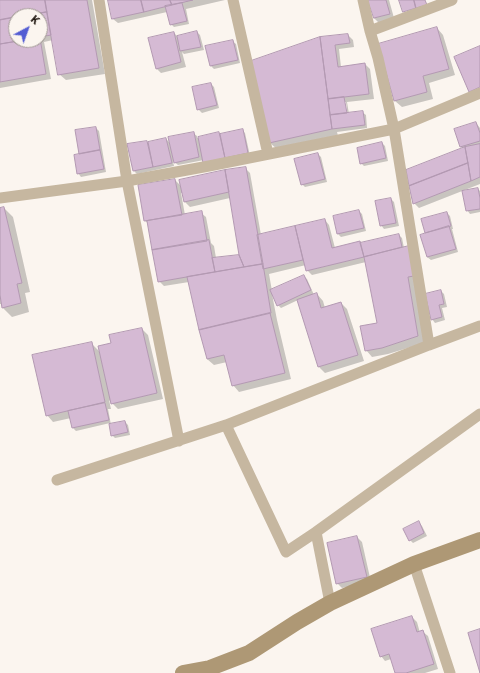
<!DOCTYPE html>
<html>
<head>
<meta charset="utf-8">
<style>
	body { margin:0 }
	#map { position:relative; width:480px; height:673px; overflow:hidden; background:#fbf5ef; font-family:"Noto Sans",sans-serif }
	canvas { display:block }
	.north { position:absolute; left:8px; top:8px; width:40px; height:40px; box-sizing:border-box; background:#fbf5ef; border:1px solid #9e9791; border-radius:50%; rotate:41deg; font-size:11px; font-weight:700; line-height:16px; text-align:center; color:#120903 }
	.north::after { content:''; display:block; margin:auto; width:14px; height:18px; background:#535cd3; clip-path:polygon(50% 0,100% 100%,50% 72%,0 100%) }
</style>
</head>
<body>
<div id="map">
<canvas width="480" height="673"></canvas>
<div class="north">K</div>
</div>
<script>
const ctx = document.querySelector('canvas').getContext('2d');
ctx.lineJoin = 'round';
function fill(path, color) { ctx.fillStyle = color; ctx.fill(path, 'evenodd'); }
function strokePath(path, color, width, dash) { ctx.strokeStyle = color; ctx.lineWidth = width; ctx.lineCap = dash ? 'butt' : 'round'; ctx.setLineDash(dash || []); ctx.stroke(path); }
const shadow = new Path2D(`
	M0,0H92L105,74L66,80L59,74L53,40L44,42L51,79L0,88ZM16,16H40V40H16Z
	M109,0H225L186,9L189,24L174,27L171,24L167,12L118,23L113,19Z
	M369,0H389L394,18L379,23L374,18Z
	M437,28L443,35L455,75L429,83L433,99L402,107L395,101L379,45Z
	M197,32L200,35L204,50L184,54L182,52L186,67L161,73L156,68L174,33L178,37Z
	M348,35L353,40L354,47L339,49L341,67L365,64L370,69L374,99L347,102L349,114L362,112L366,115L367,128L337,132L338,136L277,149L270,143L252,61ZM344,102H346L348,118Z
	M232,41L236,44L240,63L214,69L211,66L206,47Z
	M211,84L214,87L219,108L202,113L198,109Z
	M476,123L480,128V184L419,208L414,203L463,149L461,147L456,130Z
	M96,128L99,131L106,172L81,177L78,173L80,155L76,131Z
	M242,130L245,133L250,156L204,160L178,165L173,161L174,166L137,174L134,171L147,142L148,143L166,139L171,144L193,133L197,136V138L219,133L221,135Z
	M382,143L385,146L388,161L364,166L361,163Z
	M318,154L321,157L327,182L305,187L302,184Z
	M245,168L250,173L261,235L325,220L329,225L335,248L361,244L399,235L402,238L404,248L409,247L424,343L388,354L372,357L366,350L378,324L366,262L312,275L307,270L306,265L269,274L272,291L303,276L307,279L314,295L317,294L323,301L325,308L341,303L347,309L364,361L325,373L319,367L298,300L281,308L278,305L272,294L277,320L291,379L239,392L233,385L227,362L214,365L207,359L189,282L164,286L159,281L149,224L145,221L175,180L182,187ZM181,193H183L185,202L190,207L230,198L241,256L216,258L214,246L211,243L206,217L201,213L185,215Z
	M478,189L480,191V212L470,214L467,210Z
	M391,199L394,202L399,226L384,229L381,225Z
	M4,208L13,217L30,292L25,293L29,312L12,317L3,308L2,304H0V209Z
	M359,211L362,214L366,231L341,237L338,234Z
	M447,213L450,216L453,229H452L458,252L431,260L427,257V234L423,220Z
	M441,291L444,294L447,307L442,308L445,320L435,323L432,319Z
	M142,329L148,335L163,399L118,409L109,400L111,409H108L111,425L125,422L128,425L130,435L115,438L112,435L110,423L76,431L73,428L71,418L53,422L47,415L91,343L100,352L112,344Z
	M419,523L422,526L427,536L413,543L410,540Z
	M357,537L362,542L371,582L342,588L337,583Z
	M412,617L417,622L420,633L423,632L428,636L438,669L425,673H396L391,659L385,661L381,656Z`);
const building = new Path2D(`
	M0,0H45L47,12L24,16H16V17L0,20Z
	M45,0H87L99,68L58,75Z
	M108,0H141L144,12L112,19Z
	M141,0H170L172,5L144,12Z
	M170,0H193L172,5Z
	M368,0H386L390,14L374,18Z
	M399,0H414L416,8L403,12Z
	M414,0H425L427,5L416,8Z
	M182,3L187,21L170,25L165,6Z
	M47,12L51,35L40,37V16H24Z
	M16,17V40H24L0,44V20Z
	M437,27L449,69L423,76L427,92L394,101L378,44Z
	M197,31L201,47L180,51L177,36Z
	M174,32L181,62L156,69L148,38Z
	M348,34L350,43L335,45L338,67L365,63L369,94L328,99L320,37Z
	M320,37L332,129L269,143L251,61Z
	M40,38L46,74L0,82V44L24,40H40Z
	M233,40L238,60L210,66L205,46Z
	M480,46V87L469,92L454,57Z
	M211,83L217,105L197,110L192,87Z
	M344,97L347,113L330,115L328,99Z
	M363,111L365,125L332,129L330,115Z
	M476,122L480,133V141L460,147L454,129Z
	M96,127L100,150L79,154L75,130Z
	M243,129L248,153L225,158L220,134Z
	M194,132L199,157L174,163L168,137Z
	M219,132L225,158L203,163L198,137Z
	M166,138L172,163L153,167L148,142Z
	M147,141L153,167L133,171L127,144Z
	M382,142L386,158L360,164L357,148Z
	M480,144V177L471,181L465,147Z
	M465,147L468,163L409,186L406,170Z
	M100,150L104,169L77,174L74,155Z
	M318,153L325,179L301,185L294,159Z
	M468,163L471,181L413,204L409,186Z
	M246,167L263,264L244,267L239,255L225,170Z
	M225,170L229,192L184,202L179,180Z
	M175,179L182,215L144,221L138,185Z
	M478,188L480,198V209L466,211L462,191Z
	M391,198L396,223L380,226L375,201Z
	M4,207L22,283L17,284L21,303L2,308L0,295V208Z
	M359,210L364,228L337,234L333,216Z
	M202,211L207,241L152,250L147,221Z
	M447,212L451,226L425,233L421,219Z
	M325,219L332,248L360,241L364,257L306,271L295,226Z
	M295,226L303,260L263,269L257,235Z
	M449,226L456,249L427,257L420,235Z
	M399,234L402,247L364,257L360,243Z
	M209,240L215,272L158,282L152,250Z
	M409,246L414,276L408,277L418,336L382,348L365,351L360,326L377,323L364,257Z
	M239,255L244,267L215,272L212,258Z
	M263,264L271,313L199,330L187,277Z
	M304,275L311,290L277,306L270,290Z
	M441,290L444,304L439,305L442,317L431,320L425,294Z
	M317,293L321,308L341,302L358,355L318,367L297,300Z
	M270,313L285,373L232,386L224,355L207,359L199,330Z
	M142,328L157,393L111,404L98,346L111,343L109,335Z
	M92,342L105,402L46,416L32,355Z
	M105,403L109,420L72,428L68,411Z
	M125,421L128,432L111,436L109,424Z
	M419,521L424,533L409,541L403,529Z
	M357,536L367,577L336,584L327,543Z
	M412,616L417,632L423,630L434,664L406,673H395L389,654L380,657L371,629Z
	M480,629V673L468,633Z`);
const street = new Path2D(`
	M99,0L127,181L179,441
	M233,0L268,154
	M370,31L452,0
	M0,198L127,181L209,166L394,129L480,93
	M429,345L480,326
	M226,425L286,552L316,532
	M57,480L226,425L429,345L394,129L378,58L370,31L363,0
	M414,564L450,673
	M330,603L316,532L480,414`);
const secondary = new Path2D(`
	M183,673L210,668L249,653L297,622L330,603L414,564L480,540`);
fill(shadow, '#0003');
fill(building, '#d5bad4');
strokePath(building, '#b399b2', 1);
strokePath(street, '#c6b7a0', 11);
strokePath(secondary, '#ae9875', 16);
</script>
</body>
</html>
